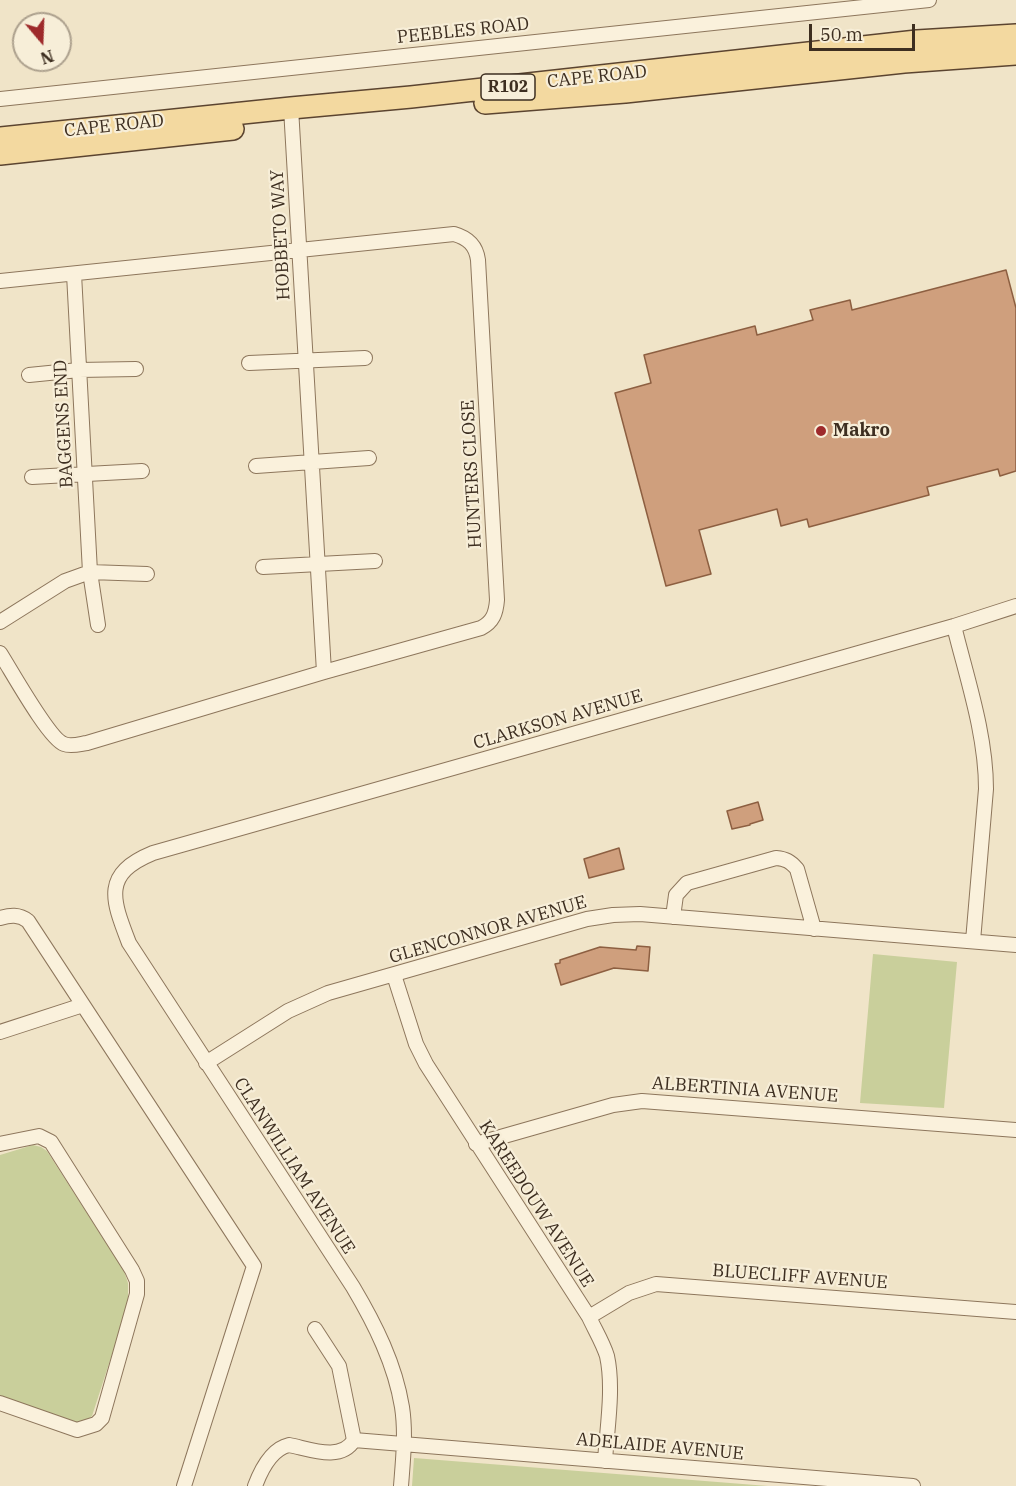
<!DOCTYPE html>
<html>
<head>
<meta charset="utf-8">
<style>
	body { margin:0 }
	#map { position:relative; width:1016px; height:1486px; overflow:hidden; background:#f0e4c8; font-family:"IBM Plex Serif",serif }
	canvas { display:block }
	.north { position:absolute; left:12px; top:12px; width:60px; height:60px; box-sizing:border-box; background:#f7eed8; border:2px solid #ada18e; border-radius:50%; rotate:161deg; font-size:16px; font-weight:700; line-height:24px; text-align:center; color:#3d2e20 }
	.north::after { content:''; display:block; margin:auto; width:21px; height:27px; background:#9e2a2b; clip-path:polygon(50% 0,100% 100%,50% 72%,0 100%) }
	.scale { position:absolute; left:809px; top:24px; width:106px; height:27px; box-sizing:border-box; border:3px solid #3d2e20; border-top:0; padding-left:8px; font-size:18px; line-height:21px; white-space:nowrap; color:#3d2e20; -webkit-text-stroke:4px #f7eed8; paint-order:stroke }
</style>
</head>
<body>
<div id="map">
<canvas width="1016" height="1486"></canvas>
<div class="north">N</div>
<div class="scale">50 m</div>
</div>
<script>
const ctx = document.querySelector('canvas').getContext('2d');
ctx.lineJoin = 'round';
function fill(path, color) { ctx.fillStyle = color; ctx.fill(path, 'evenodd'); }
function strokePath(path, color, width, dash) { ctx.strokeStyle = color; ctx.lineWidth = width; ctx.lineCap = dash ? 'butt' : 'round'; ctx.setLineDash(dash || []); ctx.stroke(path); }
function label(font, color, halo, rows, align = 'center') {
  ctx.font = font + ' "IBM Plex Serif",serif'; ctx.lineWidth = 4.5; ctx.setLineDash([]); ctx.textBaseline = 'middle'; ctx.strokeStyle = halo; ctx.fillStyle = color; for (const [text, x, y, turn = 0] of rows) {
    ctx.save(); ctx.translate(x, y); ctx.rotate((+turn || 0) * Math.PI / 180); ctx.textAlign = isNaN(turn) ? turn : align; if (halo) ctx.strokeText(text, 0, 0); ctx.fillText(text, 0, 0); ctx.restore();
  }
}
const green = new Path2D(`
	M873,954L957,962L944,1108L860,1103Z
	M33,1145L41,1147L47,1151L124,1271L128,1283V1305L92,1416L86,1421L77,1423L0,1396V1155Z
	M414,1458L768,1486H412Z`);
const building = new Path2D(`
	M1006,270L1016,308V471L1000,476L998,469L927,487L929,495L809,527L807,519L781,526L777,509L699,530L711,574L666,586L615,393L651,383L644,355L755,326L757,335L813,320L810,310L850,300L852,310Z
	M758,802L763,820L750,824V825L732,829L727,811Z
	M619,848L624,869L589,878L584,859Z
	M637,946L650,947L648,971L614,968L561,985L555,964L560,963V960L600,947L636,950Z`);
const minor = new Path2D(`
	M0,99L929,0
	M291,108L324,672
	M74,274L90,572L98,625
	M0,281L454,234C468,238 476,245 478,260L497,600C496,613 493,622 481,628L324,672L87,743C80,744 71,747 64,744C49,739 11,670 0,653
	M249,363L365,358
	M29,375L79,370L136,369
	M256,466L369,458
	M32,477L142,471
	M263,567L375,561
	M0,622L65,581L90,572L147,574
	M954,626C967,679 986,734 986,789L973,941
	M673,917L676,895L687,883L776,858C786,859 790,861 797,869L814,929
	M0,918C10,915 19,914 28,921L254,1266L184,1486
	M394,975L416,1044L426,1064L589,1317C595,1330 603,1343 607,1356C614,1388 607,1428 605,1461
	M0,1032L83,1005
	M206,1063L288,1011L328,993L587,919L613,915L640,914L1016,945
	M0,1144L39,1136L51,1142L132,1270L137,1281V1294L102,1418L96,1424L77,1430L0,1403
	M476,1144L613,1105L642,1101L1016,1130
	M589,1317L629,1293L656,1284L1016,1312
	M354,1440L913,1486
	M255,1486C261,1470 271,1449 289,1445C310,1449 341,1462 354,1440L339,1366L315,1329
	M401,1486C403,1460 406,1433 402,1407C395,1364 375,1324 353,1287L129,943C112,899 102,874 153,853L954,626L1016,606`);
const primary = new Path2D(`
	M485,103L625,92L904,62L1016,54
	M0,138L291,108L411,97L917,41L1016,35
	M0,154L233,129`);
const markers = [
	[821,431,6,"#9e2a2b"]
];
const shields = [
	[508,87,54]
];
const shieldNames = [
	["R102",508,87]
];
const streetNames = [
	["PEEBLES ROAD",463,31,-6],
	["CAPE ROAD",597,77,-6],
	["CAPE ROAD",114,126,-6],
	["HOBBETO WAY",281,235,-93],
	["BAGGENS END",64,424,-93],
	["HUNTERS CLOSE",472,474,-93],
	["CLARKSON AVENUE",558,720,-16],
	["GLENCONNOR AVENUE",488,930,-16],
	["ALBERTINIA AVENUE",745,1090,4],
	["CLANWILLIAM AVENUE",294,1166,57],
	["KAREEDOUW AVENUE",536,1204,57],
	["BLUECLIFF AVENUE",800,1277,4],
	["ADELAIDE AVENUE",660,1447,5]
];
const poiNames = [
	["Makro",833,431]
];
fill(green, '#c9cf9b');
fill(building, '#cf9f7d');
strokePath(building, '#8d5f41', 1.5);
strokePath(minor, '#8d765c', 16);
strokePath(primary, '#5b4430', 24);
strokePath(minor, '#faf1dc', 14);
strokePath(primary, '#f3d9a0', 21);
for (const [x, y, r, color] of markers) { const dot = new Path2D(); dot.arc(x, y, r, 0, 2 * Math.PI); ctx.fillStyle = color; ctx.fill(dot); strokePath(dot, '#f7eed8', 2); }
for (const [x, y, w] of shields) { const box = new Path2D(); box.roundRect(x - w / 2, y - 13, w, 26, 4.5); ctx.fillStyle = '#f7eed8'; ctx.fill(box); strokePath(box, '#3d2e20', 1.5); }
label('bold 16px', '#3d2e20', null, shieldNames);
label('18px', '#3d2e20', '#f7eed8', streetNames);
label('bold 18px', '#3d2e20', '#f7eed8', poiNames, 'left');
</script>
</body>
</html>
